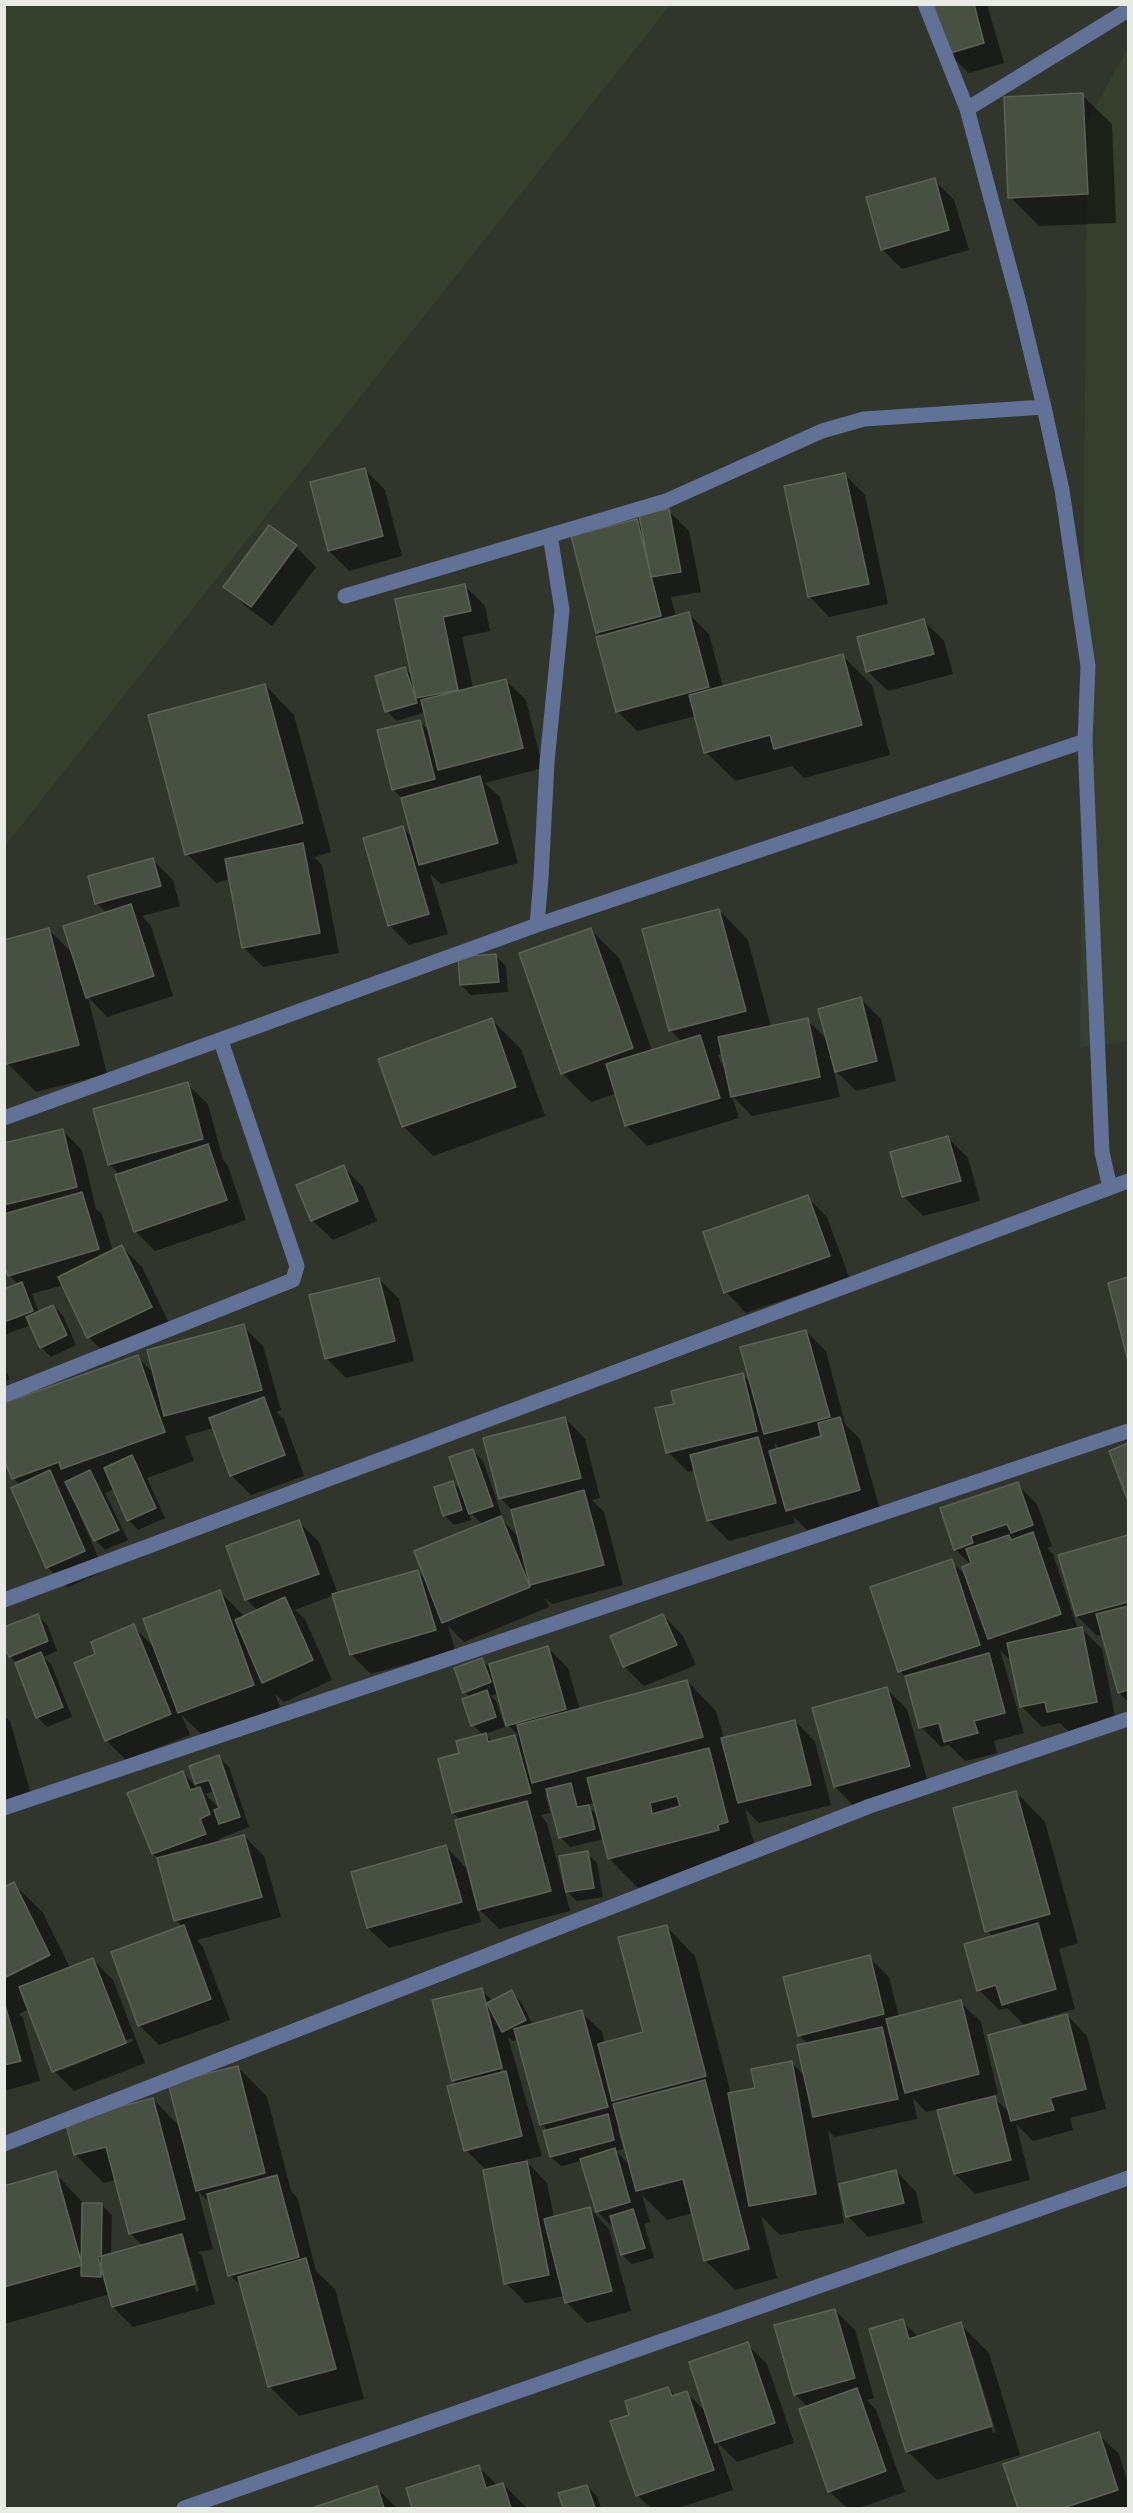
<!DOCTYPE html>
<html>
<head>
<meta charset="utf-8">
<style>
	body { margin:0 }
	#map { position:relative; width:1133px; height:2513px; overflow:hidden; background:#30362b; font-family:Barlow,sans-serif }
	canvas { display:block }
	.frame { position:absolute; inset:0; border:6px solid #e7ebe4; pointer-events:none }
</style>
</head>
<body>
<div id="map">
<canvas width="1133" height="2513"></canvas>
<div class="frame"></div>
</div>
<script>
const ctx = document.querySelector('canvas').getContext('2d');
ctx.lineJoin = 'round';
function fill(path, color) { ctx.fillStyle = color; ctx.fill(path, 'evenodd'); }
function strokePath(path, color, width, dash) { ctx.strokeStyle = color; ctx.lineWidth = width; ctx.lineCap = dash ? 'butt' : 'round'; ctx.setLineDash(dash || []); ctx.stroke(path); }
const built = new Path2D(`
	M5,4L670,5L5,846L4,5Z
	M1128,48V1041L1080,1048L1087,122Z`);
const shadow = new Path2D(`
	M935,4H987L1004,63L969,73L948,53Z
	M1082,95L1112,124L1116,223L1039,226L1010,197Z
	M934,180L954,200L969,250L902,269L882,249Z
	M365,470L385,490L402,556L349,571L329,551Z
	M845,475L865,495L888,604L829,617L809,596Z
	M669,511L689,531L701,592L671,597L676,617L689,614L709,634L723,687L843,656L872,685L890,755L804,778L792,766L735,781L706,752L696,716L637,731L617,711L602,637L597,632L636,520L643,527Z
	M296,547L316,567L272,626L245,606L225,586Z
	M465,586L485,606L490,631L462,637L473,688L505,680L526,700L543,768L485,783L500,797L518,863L441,884L430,874L448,934L409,945L389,925L403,828L414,839L402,798L393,789L419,721L430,732L425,712L397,721L387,711L405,668L413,676L397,600Z
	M924,621L944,641L953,674L888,691L867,671Z
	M265,685L294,715L331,852L314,857L322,865L339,953L263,967L243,947L230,879L216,883L187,854Z
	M153,860L173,880L180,906L142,916L151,926L173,996L107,1017L88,997L107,1074L36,1092L7,1063L4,1053V941L49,930L74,955L107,913L96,903Z
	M719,910L748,940L771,1027L807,1020L828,1040L861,999L881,1019L896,1081L856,1091L833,1068L840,1097L752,1116L732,1096L739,1118L647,1146L627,1126L617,1093L591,1102L562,1073L591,930L620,959L652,1051L682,1042L670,1030ZM723,1053L725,1066L723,1067L718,1055Z
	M496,956L506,966L508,992L471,995L461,985Z
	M492,1020L521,1049L545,1116L433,1156L404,1127L380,1059Z
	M187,1084L208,1104L223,1160L228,1166L246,1220L155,1251L135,1231L120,1175L109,1164Z
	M62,1130L82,1150L96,1209L102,1214L113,1252L122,1247L142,1267L171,1327L109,1357L88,1337L63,1285L32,1294L39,1313L53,1306L63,1316L76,1345L51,1357L41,1347L31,1325L4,1335V1290L19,1285L9,1275L4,1258V1144Z
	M948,1138L968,1158L980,1201L923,1216L903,1196Z
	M343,1167L363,1187L377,1221L333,1240L312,1220Z
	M807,1197L827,1217L849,1277L746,1313L726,1292Z
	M379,1279L399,1299L414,1361L346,1378L326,1358Z
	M1128,1279V1355L1110,1284Z
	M243,1326L263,1346L281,1410L276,1412L284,1419L304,1476L251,1495L231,1475L214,1428L185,1436L194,1461L147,1478L165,1518L138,1530L129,1520L115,1489L105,1493L128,1540L105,1550L95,1540L81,1511L79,1513L104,1571L68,1587L47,1567L20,1485L13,1478L137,1357L155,1374Z
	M806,1331L826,1351L845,1424L860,1439L880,1510L807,1530L793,1516L795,1523L729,1541L709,1521L696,1470L688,1472L668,1452L676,1405L742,1375L752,1384ZM774,1442L780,1449L776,1450Z
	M4,1367L10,1379L4,1382Z
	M565,1418L585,1439L600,1498L592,1500L604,1512L623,1585L552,1604L545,1598L549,1607L464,1642L448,1626L455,1650L371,1674L351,1654L334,1595L295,1610L305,1619L332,1680L284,1702L275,1694L283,1714L208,1741L181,1714L190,1735L126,1760L106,1740L97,1654L133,1626L155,1648L220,1592L245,1617L258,1611L247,1600L228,1547L299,1522L319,1542L338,1594L418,1571L427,1581L483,1525L469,1511L471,1520L454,1525L444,1515L453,1482L463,1493L473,1451L483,1461L502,1516L499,1517L519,1537L513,1511L500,1498Z
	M1128,1444V1497L1111,1452Z
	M1017,1484L1037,1504L1052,1546L1047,1548L1053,1554L1078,1630L1082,1629L1102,1649L1116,1722L1068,1731L1060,1723L1042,1727L1021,1706L1012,1658L1009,1659L1000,1650L1024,1733L994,1741L997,1753L965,1761L949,1745L941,1747L921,1727L908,1679L900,1671L951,1561L968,1578L971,1565L955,1549Z
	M1128,1537V1702L1119,1692L1103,1634L1097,1636L1077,1616L1060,1556Z
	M663,1615L683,1636L696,1665L644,1686L624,1666Z
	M38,1616L48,1626L57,1651L43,1657L51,1664L72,1717L47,1727L37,1717L17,1663L10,1656Z
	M548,1648L568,1668L580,1710L687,1681L716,1711L724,1739L795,1721L815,1742L831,1805L759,1823L745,1809L756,1851L748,1860L638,1888L609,1858L604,1839L570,1847L560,1837L550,1799L545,1793L550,1813L540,1815L547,1823L570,1911L499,1929L477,1907L481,1922L389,1948L368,1928L446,1847L469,1871L461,1820L453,1813L440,1760L461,1754L483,1735L473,1725L470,1697L465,1692L482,1660L492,1670ZM499,1693L508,1725L518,1735L493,1742L485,1734L505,1727L496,1701L491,1696ZM595,1802L599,1817L587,1805Z
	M887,1689L907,1709L929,1786L855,1807L835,1787Z
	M4,1716L10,1721L32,1798L4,1805Z
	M219,1757L229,1767L249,1827L219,1839L220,1843L244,1836L264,1856L281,1917L197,1940L203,1947L230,2020L159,2045L139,2025L183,1927L176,1920L159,1859L153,1854L129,1794L183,1773L198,1789L191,1767ZM214,1791L221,1810L205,1794Z
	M1016,1792L1045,1822L1078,1943L1059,1949L1075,2009L1030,2022L1031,2025L1067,2015L1087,2036L1106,2109L1070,2118L1073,2130L1033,2141L1016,2124L1030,2180L975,2194L955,2174L939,2109L926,2112L913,2098L917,2119L834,2137L828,2130L844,2223L780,2235L761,2216L777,2278L735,2290L705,2260L693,2213L667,2220L642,2195L650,2222L644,2224L654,2258L632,2264L622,2255L615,2230L597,2211L582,2161L561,2166L551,2157L548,2131L541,2124L519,2039L513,2041L508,2037L542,2156L525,2160L547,2183L554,2218L589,2208L609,2229L631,2311L587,2323L567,2303L565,2296L526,2303L506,2283L487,2171L466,2150L457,2085L453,2080L481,1990L493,2001L511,1992L521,2002L533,2025L581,2012L602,2032L605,2044L645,2033L666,1926L695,1956L731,2094L756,2089L792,2063L805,2076L808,2044L799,2035L869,1957L889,1977L899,2017L960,2002L981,2022L998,2094L992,2096L1011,2114L1025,2026L1007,2008L999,2010L979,1990L993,1937L987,1931ZM486,2011H489L505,2075L502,2076ZM618,2129H621L631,2166L616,2151L623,2149Z
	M587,1853L597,1863L603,1897L577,1901L564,1889Z
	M14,1884L43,1913L70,1968L93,1960L113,1980L145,2063L74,2091L54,2071L29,2009L19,2014L23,2018L40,2081L4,2091V1888ZM132,2038L133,2041L62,2070V2067Z
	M238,2067L267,2097L291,2191L297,2197L316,2271L335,2289L364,2399L299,2416L269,2386L243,2288L230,2275L211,2204L198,2191L213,2249L198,2252L202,2256L215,2304L133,2327L113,2307L110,2294L4,2324V2187L55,2173L85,2205H102L112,2215L111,2255L143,2246L130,2233L116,2180L104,2183L75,2154L153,2099L181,2128ZM187,2257H190L199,2291L196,2292Z
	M896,2171L916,2192L923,2223L868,2237L848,2216Z
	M835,2310L855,2330L874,2398L867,2400L876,2410L905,2492L859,2508H847L830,2492L801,2410L808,2407L795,2394Z
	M902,2321L918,2337L960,2324L989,2353L1020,2455L937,2480L907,2451ZM970,2357H973L996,2432L993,2433Z
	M747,2344L767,2364L794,2443L737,2462L717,2442L733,2490L678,2508H651L637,2495L631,2416L668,2388L676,2396L687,2393L707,2413Z
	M1098,2434L1119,2454L1128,2484V2508H1019L1005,2465Z
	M479,2467L498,2486L503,2484L527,2508H414L407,2489Z
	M587,2486L597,2496L601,2508H564L560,2494Z
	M376,2488L397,2508H317Z`);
const building = new Path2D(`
	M934,4H974L984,43L947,54Z
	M1083,93L1088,194L1008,198L1004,97Z
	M935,178L949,230L881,250L866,197Z
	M365,468L383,536L328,551L310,482Z
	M845,473L869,584L808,597L784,486Z
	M669,509L681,572L651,577L639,515Z
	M637,519L661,616L596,633L571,536Z
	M269,525L297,545L251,607L223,587Z
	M465,584L471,611L443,617L458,690L416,698L395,599Z
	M689,612L709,687L616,712L596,637Z
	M924,619L934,654L866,672L857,637Z
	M843,654L862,725L774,749L770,735L704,753L689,695Z
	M405,667L417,703L385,712L375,676Z
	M506,679L523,748L438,770L421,700Z
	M265,684L303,823L185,855L148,715Z
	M420,720L435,779L392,790L377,730Z
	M480,776L498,843L419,865L401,798Z
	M403,826L429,914L388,926L363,838Z
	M303,843L320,933L242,948L225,859Z
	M153,858L161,886L95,904L88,876Z
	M131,904L154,976L86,998L63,926Z
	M719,909L746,1011L669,1031L642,929Z
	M49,928L79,1045L6,1064L4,940Z
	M591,928L633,1048L561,1074L519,953Z
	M496,954L499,982L460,985L458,957Z
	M861,997L877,1061L835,1072L818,1009Z
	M492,1018L516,1087L402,1127L378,1059Z
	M808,1018L820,1077L731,1097L718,1037Z
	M700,1035L720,1098L625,1126L606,1064Z
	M188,1082L203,1139L108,1165L93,1109Z
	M63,1129L77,1187L4,1205V1143Z
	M948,1136L961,1181L902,1197L890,1152Z
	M208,1144L227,1200L134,1232L115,1175Z
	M344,1165L358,1201L311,1221L296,1185Z
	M82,1192L99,1249L8,1276L4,1264V1214Z
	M808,1195L830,1256L724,1293L703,1232Z
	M122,1245L152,1307L87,1338L58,1277Z
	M1128,1277V1361L1108,1283Z
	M379,1278L395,1341L325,1359L309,1295Z
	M22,1282L33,1311L4,1322V1289Z
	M53,1305L67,1335L40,1348L26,1317Z
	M244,1324L262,1390L164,1416L147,1350Z
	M806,1330L830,1417L764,1434L740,1347Z
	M138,1355L165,1432L61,1469L59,1462L12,1479L4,1459V1403Z
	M743,1373L757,1431L666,1453L655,1408L674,1404L671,1391Z
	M264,1397L285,1455L230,1476L209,1418Z
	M565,1417L581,1478L499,1499L483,1438Z
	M840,1417L860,1490L786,1511L769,1451L821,1436L818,1423Z
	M758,1437L776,1503L707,1521L690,1455Z
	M1128,1443V1501L1109,1451Z
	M473,1449L493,1506L469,1514L449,1457Z
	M132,1455L156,1508L127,1521L104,1468Z
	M50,1470L85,1551L46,1568L11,1488Z
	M90,1470L119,1530L94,1541L65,1482Z
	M453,1481L462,1510L443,1516L434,1487Z
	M1018,1482L1033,1525L1011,1533L1007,1524L971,1536L973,1543L954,1550L940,1508Z
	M584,1490L604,1565L530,1585L511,1510Z
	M501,1516L530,1587L442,1623L414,1551Z
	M299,1520L319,1574L245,1600L226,1546Z
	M1033,1532L1061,1614L988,1639L962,1567L971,1563L966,1549L1009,1535L1011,1540Z
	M1128,1535V1602L1076,1616L1058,1555Z
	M952,1559L980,1645L898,1672L870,1587Z
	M418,1570L436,1630L350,1655L332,1594Z
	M220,1590L254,1685L178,1713L143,1619Z
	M285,1597L313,1660L262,1683L235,1620Z
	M1128,1606V1690L1118,1693L1096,1614Z
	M38,1614L48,1641L9,1657L4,1646V1627Z
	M663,1614L677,1645L623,1667L610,1636Z
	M134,1624L171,1714L105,1741L74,1663L95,1654L91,1642Z
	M1082,1627L1097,1702L1047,1712L1045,1702L1020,1707L1007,1643Z
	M548,1646L566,1709L506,1726L489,1664Z
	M41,1652L63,1707L36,1718L15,1663Z
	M989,1653L1005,1713L974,1721L978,1733L944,1742L939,1723L919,1728L905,1676Z
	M482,1658L491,1682L463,1693L454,1668Z
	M687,1680L703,1737L532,1783L517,1725Z
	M887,1687L910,1766L834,1787L812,1708Z
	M487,1690L496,1717L471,1726L462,1699Z
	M795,1720L811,1785L738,1803L721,1738Z
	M486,1733L488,1742L515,1735L531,1793L452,1813L438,1759L459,1753L456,1741Z
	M709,1748L728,1822L718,1825L719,1830L608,1859L587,1778ZM677,1796L680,1806L652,1814L650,1803Z
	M219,1755L240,1817L219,1824L214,1810L219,1808L209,1780L195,1784L189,1766Z
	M183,1771L190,1790L200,1787L210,1814L200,1819L206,1834L152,1854L127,1793Z
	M571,1783L577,1807L589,1805L595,1829L559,1838L546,1789Z
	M1016,1791L1050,1914L985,1932L953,1808Z
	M527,1801L551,1891L478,1910L455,1820Z
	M244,1835L262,1897L174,1921L157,1858Z
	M446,1845L462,1902L367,1928L351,1872Z
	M588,1851L594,1888L566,1892L559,1856Z
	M14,1882L50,1955L4,1978V1887Z
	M1038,1923L1056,1989L1002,2005L996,1985L977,1991L964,1944Z
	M184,1925L211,1999L138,2026L111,1952Z
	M667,1925L706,2076L612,2101L598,2044L643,2032L618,1937Z
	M870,1955L884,2014L798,2036L783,1977Z
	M93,1958L126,2043L52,2072L19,1987Z
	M482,1988L502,2068L452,2081L432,2000Z
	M512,1990L526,2020L502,2032L487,2003Z
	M961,2000L979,2074L905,2093L886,2019Z
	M4,2002L21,2061L4,2065Z
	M582,2010L608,2107L540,2125L514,2029Z
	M1067,2014L1086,2089L1050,2098L1054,2110L1011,2121L988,2035Z
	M882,2027L898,2099L813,2117L797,2045Z
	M792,2061L816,2194L749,2206L728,2093L755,2088L751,2069Z
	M238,2066L265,2173L196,2191L168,2083Z
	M506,2071L522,2136L464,2151L447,2086Z
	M705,2080L749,2249L704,2261L683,2179L636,2191L613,2104Z
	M995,2096L1011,2160L954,2174L937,2110Z
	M153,2098L185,2219L129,2234L106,2147L74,2155L65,2121Z
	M608,2114L614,2140L550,2157L543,2131Z
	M615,2148L630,2202L596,2212L580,2159Z
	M527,2161L549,2275L504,2284L483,2170Z
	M896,2170L904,2203L846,2217L839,2184Z
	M56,2171L82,2265L4,2287V2186Z
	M277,2175L299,2257L228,2276L207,2194Z
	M82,2203H102L101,2277L81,2276Z
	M590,2207L612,2291L565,2303L544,2219Z
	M633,2209L645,2248L621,2255L610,2216Z
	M182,2234L195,2284L112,2307L98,2257Z
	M306,2258L336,2369L268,2387L238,2277Z
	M835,2309L855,2378L794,2395L774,2325Z
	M903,2319L909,2339L961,2322L992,2426L906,2452L869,2329Z
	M748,2342L775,2423L715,2443L689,2362Z
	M668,2387L672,2396L687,2391L714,2470L636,2496L610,2421L629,2415L625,2401Z
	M857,2388L886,2471L828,2492L799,2409Z
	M1099,2432L1118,2490L1063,2508H1018L1003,2464Z
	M479,2465L486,2488L503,2483L511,2508H412L406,2488Z
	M587,2485L595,2508H563L558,2493Z
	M377,2486L384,2508H312Z`);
const minor = new Path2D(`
	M925,4L967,109L1020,307L1044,407
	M967,109L1128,10
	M345,596L666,501L822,431L864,419L1044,407L1062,490L1088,666L1085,741L1102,1152L1110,1188
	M537,925L541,878L547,762L562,610L550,535
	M4,1118L537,925L1085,741
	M4,1395L293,1280L297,1266L221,1041
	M4,1600L1128,1181
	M4,1808L1128,1431
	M4,2144L870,1806L1128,1719
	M184,2508L1128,2178`);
fill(built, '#363f2e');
fill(shadow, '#0007');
fill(building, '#484f43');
strokePath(building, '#5c6257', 1.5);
strokePath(minor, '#617296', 15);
</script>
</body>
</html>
